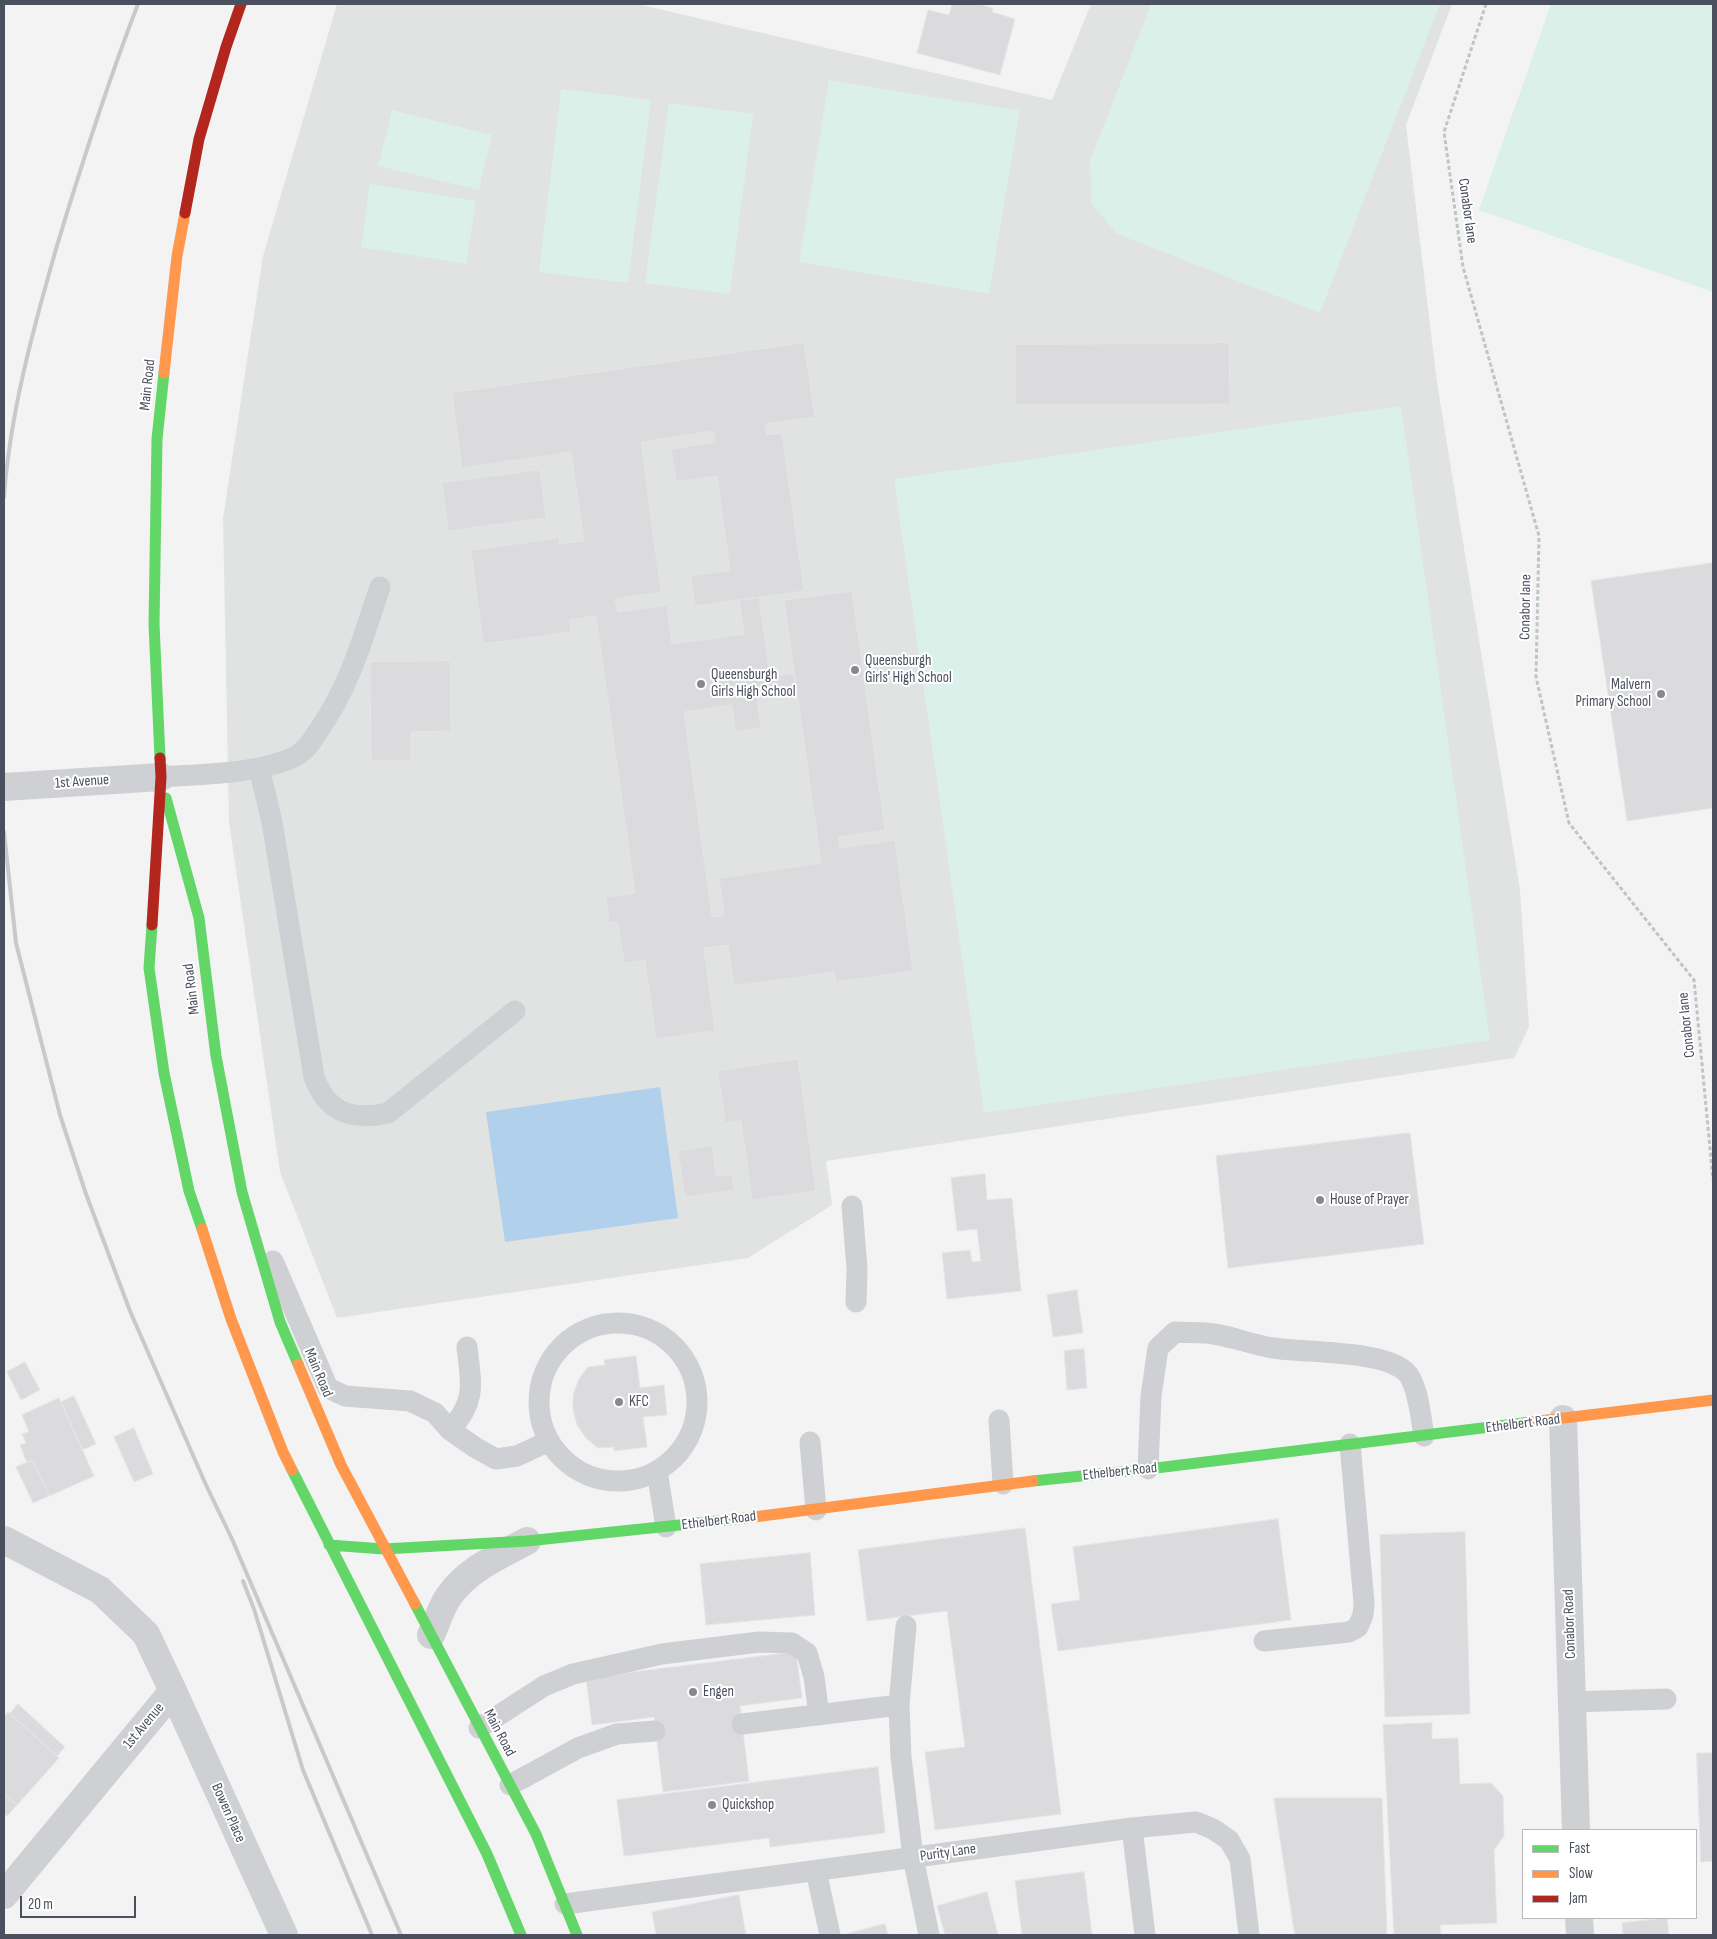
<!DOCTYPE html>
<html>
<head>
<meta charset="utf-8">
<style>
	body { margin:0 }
	#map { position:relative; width:1717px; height:1939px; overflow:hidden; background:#f3f3f3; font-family:"Sofia Sans Condensed",sans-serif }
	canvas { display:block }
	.frame { position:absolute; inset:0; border:5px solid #4b505e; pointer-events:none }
	.legend { position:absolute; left:1522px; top:1829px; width:175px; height:90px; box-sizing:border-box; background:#fff; border:1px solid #b7b9bf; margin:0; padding:6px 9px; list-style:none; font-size:15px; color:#4b505e }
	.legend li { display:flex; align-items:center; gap:10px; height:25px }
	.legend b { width:25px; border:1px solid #b7b9bf }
	.scale { position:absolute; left:20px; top:1896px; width:116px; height:22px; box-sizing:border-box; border:2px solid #4b505e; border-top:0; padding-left:6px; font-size:15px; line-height:18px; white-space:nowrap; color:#4b505e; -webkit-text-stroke:4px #fff; paint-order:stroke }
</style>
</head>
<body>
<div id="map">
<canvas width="1717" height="1939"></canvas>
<div class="frame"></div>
<ul class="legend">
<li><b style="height:6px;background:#63d668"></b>Fast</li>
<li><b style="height:6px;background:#ff974d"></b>Slow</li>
<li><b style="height:6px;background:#b3261e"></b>Jam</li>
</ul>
<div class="scale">20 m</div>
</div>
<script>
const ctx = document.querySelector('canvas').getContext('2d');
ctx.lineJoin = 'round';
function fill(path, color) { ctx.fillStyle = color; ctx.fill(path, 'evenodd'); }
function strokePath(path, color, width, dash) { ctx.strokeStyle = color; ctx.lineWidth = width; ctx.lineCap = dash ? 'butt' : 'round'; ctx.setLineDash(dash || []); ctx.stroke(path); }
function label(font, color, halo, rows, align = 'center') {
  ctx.font = font + ' "Sofia Sans Condensed",sans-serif'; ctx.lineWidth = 4; ctx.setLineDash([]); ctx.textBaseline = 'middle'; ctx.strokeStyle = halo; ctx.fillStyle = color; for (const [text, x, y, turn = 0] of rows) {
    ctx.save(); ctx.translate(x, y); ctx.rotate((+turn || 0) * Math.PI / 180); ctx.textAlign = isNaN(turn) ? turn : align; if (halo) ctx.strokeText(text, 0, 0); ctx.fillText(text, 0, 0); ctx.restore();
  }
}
const education = new Path2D(`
	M337,4H637L1052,100L1091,4H1452L1406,125L1437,383L1520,890L1529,1027L1514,1058L826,1161L832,1205L748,1258L337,1318L280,1172L229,822L223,518L263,256Z`);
const green = new Path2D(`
	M1151,4H1440L1320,313L1117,234L1091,203L1090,161Z
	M1551,4H1713V292L1479,210Z
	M829,80L1020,111L989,294L799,262Z
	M561,89L651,100L628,283L539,272Z
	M669,103L753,114L730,294L645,283Z
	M392,110L492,135L479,190L378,166Z
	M370,184L476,201L466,264L361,247Z
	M1401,406L1490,1040L984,1113L894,479Z`);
const water = new Path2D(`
	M660,1087L678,1218L505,1242L486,1112Z`);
const building = new Path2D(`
	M952,4H979L993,8L992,12L1015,19L1000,75L917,53L928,10L949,15Z
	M804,343L815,417L765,424L767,435L782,433L804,591L695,606L691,576L730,570L717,476L676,482L671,449L715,442L713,431L641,442L661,592L615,599L618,612L667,605L672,644L744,634L739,600L759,597L770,677L794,673L796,692L757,698L761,728L735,732L732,705L684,712L712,917L724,916L719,878L821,863L784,600L852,591L885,830L838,837L840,848L895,840L913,971L836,982L834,972L734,986L728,945L704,948L715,1031L656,1039L645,960L624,963L618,922L609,923L606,897L635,893L596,616L569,620L571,632L483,644L471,550L559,538L560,544L584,541L571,452L462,468L452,393Z
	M1229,343L1230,404L1015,405V345Z
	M540,470L546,518L448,531L442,483Z
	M1713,563V808L1627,821L1591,581Z
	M450,661L451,731L411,732V760L371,761L370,662Z
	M798,1059L816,1191L752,1200L741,1121L725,1123L718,1071Z
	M1410,1133L1424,1244L1228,1268L1216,1156Z
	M712,1146L716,1176L732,1174L734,1190L685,1197L678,1151Z
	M985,1174L987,1200L1012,1198L1021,1291L947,1299L942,1253L970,1250L972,1262L981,1261L977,1229L957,1231L951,1178Z
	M1077,1290L1083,1333L1053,1337L1047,1295Z
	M1084,1349L1087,1388L1067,1390L1064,1351Z
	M636,1356L640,1388L664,1385L667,1415L643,1417L647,1447L614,1451V1447L598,1448L586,1438L577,1425L573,1410V1395L579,1379L588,1367L605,1365L604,1360Z
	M25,1362L40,1390L21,1400L7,1372Z
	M74,1396L96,1444L82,1450L61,1402Z
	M59,1398L94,1476L49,1496L33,1460L27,1463L20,1445L26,1443L22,1434L29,1432L22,1415Z
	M134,1428L153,1474L134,1482L114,1437Z
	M33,1460L49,1496L33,1503L16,1467Z
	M1278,1519L1291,1620L1058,1651L1051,1604L1080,1600L1073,1547Z
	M1025,1528L1061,1814L935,1830L925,1752L965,1747L947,1611L867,1621L858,1550Z
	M1465,1532L1470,1714L1385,1717L1380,1535Z
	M810,1553L815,1615L706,1625L700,1564Z
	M796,1652L802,1698L740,1706L749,1781L663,1792L654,1717L592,1725L586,1678Z
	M18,1704L65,1747L57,1756L10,1714Z
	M8,1712L59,1758L17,1805L4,1793V1716Z
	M1432,1723V1739L1458,1738L1460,1784L1491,1783L1503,1796L1504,1836L1494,1850L1497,1923L1440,1925L1441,1935H1394L1383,1725Z
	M1697,1753H1713V1861L1701,1862Z
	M878,1767L885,1833L770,1847L769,1838L624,1856L617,1800Z
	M4,1793L17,1805L7,1816L4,1814Z
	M1274,1798H1382L1387,1935H1295Z
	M1084,1872L1092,1935H1022L1015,1881Z
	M987,1892L998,1935H945L937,1906Z
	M739,1895L746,1935H656L652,1912Z
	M1667,1918L1669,1935H1623L1622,1923Z
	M885,1924L888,1935H846V1934Z`);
const path = new Path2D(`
	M1486,4L1444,132L1463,267L1539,536L1536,677L1569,823L1694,980L1713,1180`);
const lane = new Path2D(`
	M259,768L272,822L314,1077C327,1113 352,1121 388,1113L515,1011
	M161,777C201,774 261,774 296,756C306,751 313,739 319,730C350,685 363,638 380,587
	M852,1206L857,1269L856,1302
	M273,1261L328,1388L345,1396L410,1401L435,1413L450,1430L476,1448L496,1459L517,1456L549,1441
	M539 1402a79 79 0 1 1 158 0a79 79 0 1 1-158 0Z
	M999,1420L1003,1484
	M450,1430C477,1401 471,1383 467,1347
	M810,1442L816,1510
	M1148,1469L1151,1396L1158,1348L1175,1332C1188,1333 1201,1332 1214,1334C1234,1337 1253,1345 1273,1348C1306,1353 1380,1350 1405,1371C1418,1382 1421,1419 1424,1436
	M657,1471L666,1527
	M906,1626L899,1705L901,1757L913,1857L929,1935
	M1264,1641L1349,1632L1358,1627L1363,1615L1364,1603L1350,1444
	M1572,1702L1666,1699
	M742,1724L899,1705
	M479,1728L544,1686L573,1674L662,1654L759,1642L792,1643L807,1653L814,1677L819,1715
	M510,1785L578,1748L617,1734L655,1731
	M1132,1828L1145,1935
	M816,1871L830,1935
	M565,1904L1132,1828L1196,1822L1213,1829L1229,1840L1240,1859L1249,1935`);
const street = new Path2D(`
	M4,787L161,777
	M1563,1419L1576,1830
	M4,1540L100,1590L146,1634L173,1691L4,1895
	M431,1635C437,1622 441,1607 449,1596C468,1569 499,1556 527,1541
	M173,1691L284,1935
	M1579,1918L1580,1935`);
const fast = new Path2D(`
	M160,758L154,624L157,439L164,373
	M166,798L199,918L216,1056L242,1192L280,1322L298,1364
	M152,925L149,968L164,1073L189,1191L202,1229
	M292,1470L487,1854L521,1935
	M1033,1481L1148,1469L1531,1422
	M329,1545L384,1549L527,1541L746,1518
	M415,1604L536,1834L577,1935`);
const slow = new Path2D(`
	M164,373L177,256L185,213
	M202,1229L231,1319L283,1452L292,1470
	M298,1364L341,1465L415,1604
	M1531,1422L1713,1400
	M746,1518L1033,1481`);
const jam = new Path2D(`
	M185,213L199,139L226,47L241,4
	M152,925L161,777L160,758`);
const rail = new Path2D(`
	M4,497C10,413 33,330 56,249C81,166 107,84 138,4
	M4,832L16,943L60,1115L86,1194L130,1311L206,1485L232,1539L401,1935
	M243,1581L254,1609L303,1770L372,1935`);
const markers = [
	[855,670,5,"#868992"],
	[701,684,5,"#868992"],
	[1661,694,5,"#868992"],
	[1320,1200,5,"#868992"],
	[619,1402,5,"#868992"],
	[693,1692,5,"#868992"],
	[712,1805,5,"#868992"]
];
const streetNames = [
	["Conabor lane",1467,211,82],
	["Main Road",148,385,-84],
	["Conabor lane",1526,607,-89],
	["1st Avenue",82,782,-4],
	["Main Road",192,989,-97],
	["Conabor lane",1687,1025,-96],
	["Main Road",318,1373,67],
	["Ethelbert Road",1523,1424,-7],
	["Ethelbert Road",1120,1472,-6],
	["Ethelbert Road",719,1521,-7],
	["Conabor Road",1570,1624,-92],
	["1st Avenue",144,1726,-50],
	["Main Road",499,1733,62],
	["Bowen Place",228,1813,66],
	["Purity Lane",948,1853,-8]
];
const poiNames = [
	["Queensburgh",865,661],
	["Girls' High School",865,678],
	["Queensburgh",711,675],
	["Girls High School",711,692],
	["Malvern",1651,685,"right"],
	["Primary School",1651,702,"right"],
	["House of Prayer",1330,1200],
	["KFC",629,1402],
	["Engen",703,1692],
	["Quickshop",722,1805]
];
fill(education, '#e1e2e2');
fill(green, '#daf0e8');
fill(water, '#b1d0eb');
fill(building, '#dbdbdd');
strokePath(building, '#e4e5e6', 1);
strokePath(path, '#bcc6c5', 3, [4, 2.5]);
strokePath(lane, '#cfd0d3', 21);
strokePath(street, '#cfd0d3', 28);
strokePath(fast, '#63d668', 11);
strokePath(slow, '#ff974d', 11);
strokePath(jam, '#b3261e', 11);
strokePath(rail, '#c9c9cc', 4);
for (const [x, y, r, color] of markers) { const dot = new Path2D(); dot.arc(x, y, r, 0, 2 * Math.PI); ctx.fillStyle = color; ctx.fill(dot); strokePath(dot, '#fff', 2); }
label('15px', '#4b505e', '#fff', streetNames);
label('15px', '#4b505e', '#fff', poiNames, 'left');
</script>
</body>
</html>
